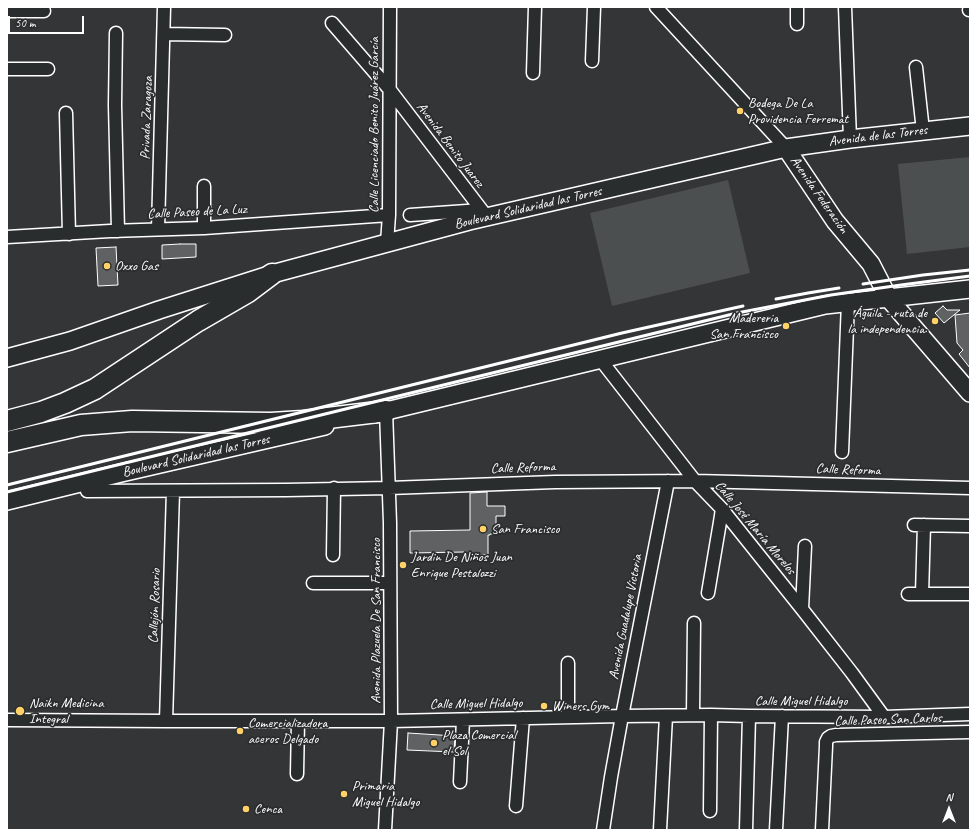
<!DOCTYPE html>
<html>
<head>
<meta charset="utf-8">
<style>
	body { margin:0 }
	#map { position:relative; width:977px; height:837px; overflow:hidden; background:#333536; font-family:Caveat,sans-serif }
	canvas { display:block }
	.frame { position:absolute; inset:0; border:8px solid #fff; pointer-events:none }
	.north { position:absolute; left:929px; top:789px; width:40px; height:40px; -webkit-text-stroke:3px #2a2d2e; paint-order:stroke; rotate:0deg; font-size:11px; font-weight:700; line-height:16px; text-align:center; color:#fff }
	.north::after { content:''; display:block; margin:auto; width:14px; height:18px; background:#fff; clip-path:polygon(50% 0,100% 100%,50% 72%,0 100%) }
	.scale { position:absolute; left:8px; top:16px; width:76px; height:18px; box-sizing:border-box; border:2px solid #fff; border-top:0; padding-left:5px; font-size:12px; line-height:14px; white-space:nowrap; color:#fff; -webkit-text-stroke:3px #2a2d2e; paint-order:stroke }
</style>
</head>
<body>
<div id="map">
<canvas width="977" height="837"></canvas>
<div class="frame"></div>
<div class="north">N</div>
<div class="scale">50 m</div>
</div>
<script>
const c = document.querySelector('canvas').getContext('2d');
c.lineJoin = 'round';
function paint(path, color) { c.fillStyle = color; c.fill(path, 'evenodd'); }
const shape = rows => new Path2D(rows.map(r => 'M' + r).join(''));
function strokePath(path, color, width, dash) { c.strokeStyle = color; c.lineWidth = width; c.lineCap = dash ? 'butt' : 'round'; c.setLineDash(dash || []); c.stroke(path); }
function write(font, color, halo, rows, align = 'center') {
  c.font = font + ' Caveat,sans-serif'; c.lineWidth = 3.5; c.setLineDash([]); c.textBaseline = 'middle'; c.strokeStyle = halo; c.fillStyle = color; for (const [text, x, y, turn = 0] of rows) {
    c.save(); c.translate(x, y); c.rotate((+turn || 0) * Math.PI / 180); c.textAlign = isNaN(turn) ? turn : align; if (halo) c.strokeText(text, 0, 0); c.fillText(text, 0, 0); c.restore();
  }
}
paint(shape([
	[970,157,970,247,907,254,898,164],
	[728,180,750,273,612,306,590,213]
]), '#4c4f50');
const building = shape([
	[180,244,196,244,196,257,162,259,162,245,180,244],
	[116,247,118,285,98,286,96,248,116,247],
	[943,306,947,310,960,310,944,323,935,313,943,306],
	[970,313,970,368,959,354,963,350,957,343,955,315,970,313],
	[487,492,487,506,505,506,505,516,496,516,496,534,490,534,490,535,488,535,488,555,464,554,464,552,410,553,410,531,470,530,470,493,487,492],
	[408,733,455,736,454,752,407,750,408,733]
]);
paint(building, '#5f6162');
strokePath(building, '#fff', 1);
const minor = shape([
	[656,7,786,148],
	[797,7,797,24],
	[845,7,850,139],
	[969,10,970,10],
	[7,11,44,11],
	[332,23,390,90,487,217],
	[116,33,115,105,118,231],
	[164,34,225,35],
	[592,61,594,7],
	[916,67,923,131],
	[7,69,48,69],
	[533,73,535,7],
	[66,113,69,234],
	[204,186,204,228],
	[410,215,481,210],
	[158,229,164,7],
	[7,237,110,231,204,228,389,215],
	[387,243,389,215,390,7],
	[600,359,695,481,722,509,802,609,852,673,884,717],
	[842,452,848,302],
	[88,481,87,491,286,490,389,488,555,482,695,481,970,488],
	[914,525,970,526],
	[333,555,334,488],
	[313,583,390,583],
	[708,593,720,522,722,509],
	[908,594,970,594],
	[922,594,924,525],
	[802,609,805,546],
	[693,715,694,623],
	[568,717,568,663],
	[7,720,166,721,391,721,622,716,711,715,749,716,884,717,970,714],
	[166,721,173,491],
	[297,774,298,721],
	[460,782,463,720],
	[516,806,523,718],
	[710,811,711,715],
	[385,830,391,721,390,523,386,411],
	[603,830,611,777,622,716,668,481],
	[660,830,666,716],
	[746,830,749,716],
	[776,830,782,716],
	[822,830,826,746,826,742,828,738,831,736,836,735,970,732]
]);
const secondary = shape([
	[786,148,835,221,871,264,889,299,970,393],
	[7,358,70,341,159,310,272,274,469,221,786,148,850,139,970,126],
	[374,414,825,305,970,289],
	[7,501,121,473,325,426]
]);
const trunk = shape([
	[7,421,41,412,65,403,95,389,198,321,248,292,272,274],
	[7,442,81,425,132,421,271,423,303,421,386,411]
]);
strokePath(minor, '#fff', 15);
strokePath(secondary, '#fff', 20);
strokePath(trunk, '#fff', 23);
strokePath(minor, '#2a2d2e', 12);
strokePath(secondary, '#2a2d2e', 17);
strokePath(trunk, '#2a2d2e', 20);
strokePath(shape([
	[863,284,923,275,970,270],
	[776,299,808,293,839,288],
	[7,485,622,333,743,306],
	[7,492,737,313,831,295,901,285,970,276]
]), '#fff', 3);
for (const [x, y, r, color] of [
	[740,111,4,"#ffd166"],
	[107,266,4,"#ffd166"],
	[935,321,4,"#ffd166"],
	[786,326,4,"#ffd166"],
	[483,529,4,"#ffd166"],
	[403,565,4,"#ffd166"],
	[544,706,4,"#ffd166"],
	[20,711,5,"#ffd166"],
	[240,731,4,"#ffd166"],
	[434,743,4,"#ffd166"],
	[344,794,4,"#ffd166"],
	[246,809,4,"#ffd166"]
]) { const dot = new Path2D(); dot.arc(x, y, r, 0, 2 * Math.PI); c.fillStyle = color; c.fill(dot); strokePath(dot, '#2a2d2e', 1.5); }
write('14px', '#fff', '#2a2d2e', [
	["Bodega De La",748,103],
	["Providencia Ferremat",748,119],
	["Oxxo Gas",115,266],
	["Águila - ruta de",927,313,"right"],
	["la independencia.",927,329,"right"],
	["Madereria",778,318,"right"],
	["San Francisco",778,334,"right"],
	["San Francisco",491,529],
	["Jardin De Niños Juan",411,557],
	["Enrique Pestalozzi",411,573],
	["Naikn Medicina",29,703],
	["Integral",29,719],
	["Winers Gym",552,706],
	["Comercializadora",248,723],
	["aceros Delgado",248,739],
	["Plaza Comercial",442,735],
	["el Sol",442,751],
	["Primaria",352,786],
	["Miguel Hidalgo",352,802],
	["Cenca",254,809]
], 'left');
write('14px', '#fff', '#2a2d2e', [
	["Privada Zaragoza",147,118,-88],
	["Calle Licenciado Benito Juárez García",374,125,-90],
	["Avenida de las Torres",878,136,-7],
	["Avenida Benito Juarez",450,145,53],
	["Avenida Federación",819,195,55],
	["Boulevard Solidaridad las Torres",528,208,-13],
	["Calle Paseo de La Luz",197,212,-3],
	["Boulevard Solidaridad las Torres",196,456,-13],
	["Calle Reforma",523,468,-2],
	["Calle Reforma",848,470,2],
	["Calle José María Morelos",755,528,50],
	["Callejón Rosario",155,606,-88],
	["Avenida Guadalupe Victoria",626,617,-79],
	["Avenida Plazuela De San Francisco",376,621,-90],
	["Calle Miguel Hidalgo",801,701],
	["Calle Miguel Hidalgo",476,704,-1],
	["Calle Paseo San Carlos",888,720,-2]
]);
</script>
</body>
</html>
